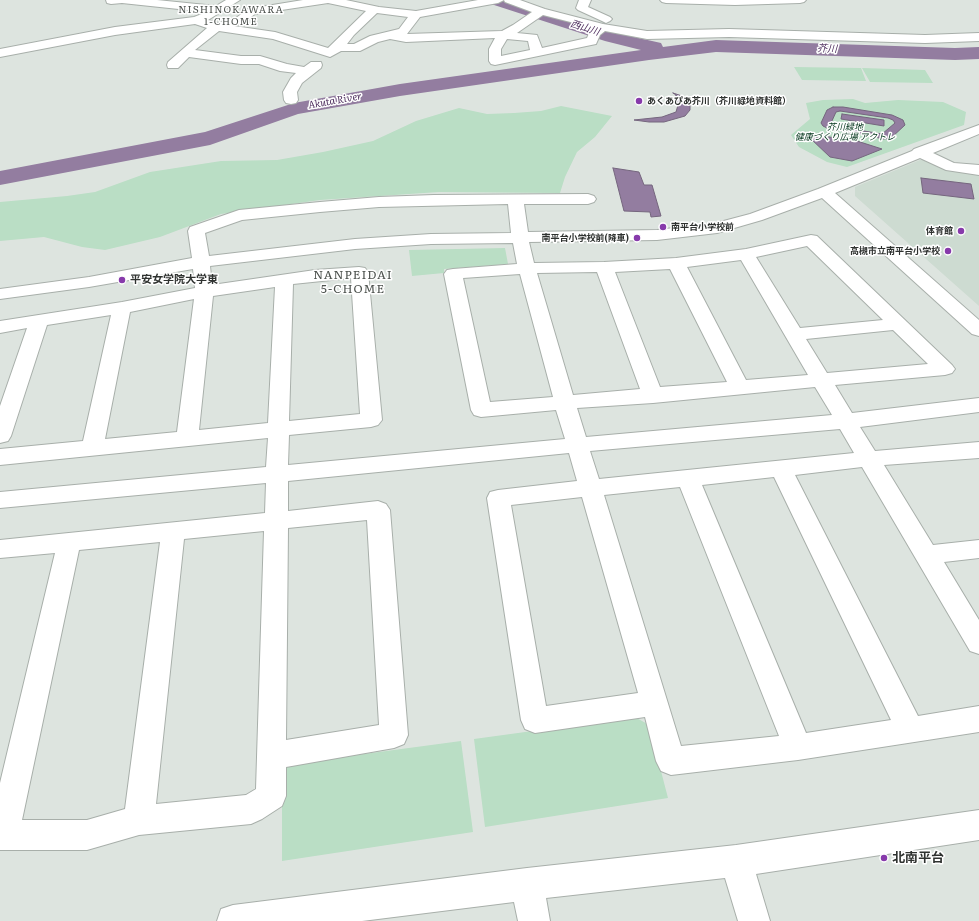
<!DOCTYPE html>
<html>
<head>
<meta charset="utf-8">
<style>
	body { margin:0 }
	canvas { display:block; background:#dde4df }
</style>
</head>
<body>
<canvas width="979" height="921"></canvas>
<script>
const c = document.querySelector('canvas').getContext('2d');
c.lineJoin = 'round';
function paint(path, color) { c.fillStyle = color; c.fill(path, 'evenodd'); }
const shape = rows => new Path2D(rows.map(r => 'M' + r).join(''));
function strokePath(path, color, width, dash) { c.strokeStyle = color; c.lineWidth = width; c.lineCap = dash ? 'butt' : 'round'; c.setLineDash(dash || []); c.stroke(path); }
function write(font, color, halo, rows, align = 'center') {
  c.font = font + ' Literata,"Noto Sans JP",serif'; c.lineWidth = 3; c.setLineDash([]); c.textBaseline = 'middle'; c.strokeStyle = halo; c.fillStyle = color; for (const [text, x, y, turn = 0] of rows) {
    c.save(); c.translate(x, y); c.rotate((+turn || 0) * Math.PI / 180); c.textAlign = isNaN(turn) ? turn : align; if (halo) c.strokeText(text, 0, 0); c.fillText(text, 0, 0); c.restore();
  }
}
paint(shape([
	[920,160,928,160,979,174,979,306,855,196,855,187]
]), '#cddbd1');
paint(shape([
	[794,67,861,68,866,81,802,80],
	[862,68,925,70,933,83,870,82],
	[853,99,865,103,898,100,943,102,966,112,964,125,847,167,827,162,799,147,791,135,810,119,806,103,823,100],
	[561,106,612,116,595,137,577,152,565,177,560,193,439,192,320,200,221,214,160,237,105,250,82,247,44,237,0,241,0,202,67,196,95,192,150,172,221,161,277,160,323,152,373,141,416,121,459,108,487,114,514,113,541,111],
	[505,248,508,264,444,269,444,273,412,276,409,250],
	[635,717,649,725,668,798,485,827,474,739],
	[461,741,473,832,282,861,282,765]
]), '#badec5');
const water = shape([
	[673,93,682,96,690,104,690,110,685,116,664,122,649,122,634,120,662,117,676,112,678,105,675,100,676,95,673,93],
	[833,107,843,107,892,115,903,120,905,125,891,138,884,139,856,133,829,129,823,126,821,123,827,110,833,107],
	[840,111,888,118,893,120,895,123,882,134,834,126,831,123,836,112,840,111],
	[842,114,884,120,884,126,841,119,842,114],
	[829,137,857,141,882,149,852,161,830,157,810,138,829,137],
	[613,168,639,172,644,185,652,185,661,216,651,217,650,212,624,211,613,168],
	[921,178,971,184,974,199,923,193,921,178]
]);
paint(water, '#937da0');
strokePath(water, '#75667e', 1);
paint(shape([
	[489,0,514,0,616,33,661,43,663,47,716,40,955,48,979,47,979,59,955,60,716,52,649,60,400,96,298,114,210,145,0,185,0,171,205,132,294,103,400,84,641,50,605,41,491,4,489,0]
]), '#937da0');
const minor = shape([
	[106,0,157,0,216,6,226,0,240,0,208,20,218,23,236,18,248,9,303,0,346,0,379,7,416,11,478,0,520,0,545,9,603,24,647,31,729,29,925,35,979,33,979,41,925,43,729,37,647,39,605,31,600,35,596,44,495,65,491,64,489,61,489,49,495,38,406,42,390,39,378,42,360,51,341,51,330,57,273,39,219,31,195,50,241,56,260,56,287,64,304,67,311,62,321,62,322,65,321,68,302,83,297,92,298,100,296,103,291,104,286,103,284,100,283,92,291,78,296,73,280,71,259,64,241,64,189,57,178,68,168,68,167,65,168,62,207,28,195,24,115,35,0,57,0,49,115,27,194,17,207,12,122,3,111,4,107,3,106,0],
	[504,0,505,2,532,12,513,25,502,31,407,34,420,17,498,3,504,0],
	[328,3,366,11,328,48,275,32,234,26,244,22,255,14,328,3],
	[377,13,408,17,399,29,370,36,354,44,347,44,354,35,377,13],
	[543,15,594,28,590,31,587,38,542,48,537,35,517,33,543,15],
	[507,39,528,41,530,50,501,56,501,49,507,39],
	[579,0,591,0,588,7,610,17,612,19,610,21,606,23,602,21,578,10,576,8,579,0],
	[660,0,806,0,804,2,800,3,735,5,666,3,662,2,660,0],
	[979,125,979,134,933,153,954,163,979,165,979,175,946,170,920,158,835,193,979,320,979,336,972,334,822,198,762,220,717,233,657,240,529,242,534,263,604,262,676,258,746,249,811,235,817,236,952,365,955,369,952,373,945,375,835,385,852,413,979,398,979,412,860,427,875,451,979,442,979,458,884,465,933,545,979,540,979,558,944,562,979,620,979,654,970,651,862,467,795,475,918,716,979,706,979,732,798,760,671,775,661,771,656,761,645,717,535,733,525,729,521,720,487,498,490,492,498,490,577,481,569,453,288,481,288,511,378,501,386,504,390,510,408,735,404,744,394,748,286,767,286,796,282,806,262,819,251,824,139,835,87,850,0,850,0,783,55,553,0,558,0,540,265,513,266,483,0,508,0,492,266,467,268,438,0,465,0,449,83,441,111,315,47,325,11,436,8,441,0,443,0,406,27,328,0,333,0,321,122,302,195,288,193,269,89,287,0,299,0,289,89,277,192,258,188,231,190,227,239,210,320,202,379,197,434,195,588,194,594,196,596,199,594,202,588,204,524,204,528,232,657,230,716,223,750,214,818,189,912,151,914,149,979,125],
	[508,204,511,233,431,234,355,239,209,256,205,233,242,220,320,212,379,207,508,204],
	[513,243,517,264,453,269,447,270,444,274,471,410,474,415,481,417,556,410,565,439,288,465,289,435,371,427,378,425,382,420,368,272,365,268,359,267,315,270,212,285,210,266,355,249,431,244,513,243],
	[807,246,883,320,800,328,756,257,807,246],
	[741,260,808,375,746,380,687,267,741,260],
	[670,269,727,382,660,387,615,272,670,269],
	[597,272,640,389,573,395,537,273,597,272],
	[520,274,553,397,490,402,463,278,520,274],
	[351,278,360,414,289,421,293,284,351,278],
	[275,287,268,423,199,430,213,296,275,287],
	[194,299,177,432,105,439,130,312,194,299],
	[893,330,928,364,827,373,806,339,893,330],
	[815,387,832,415,586,437,577,408,653,403,815,387],
	[840,429,854,453,599,479,590,451,840,429],
	[774,477,891,720,806,733,702,485,774,477],
	[680,487,779,736,681,746,604,495,680,487],
	[582,497,638,693,546,706,511,505,582,497],
	[367,520,379,725,286,740,288,528,367,520],
	[264,531,256,789,246,795,156,804,184,539,264,531],
	[160,542,125,809,87,820,22,820,79,550,160,542],
	[979,810,979,840,756,874,770,921,738,921,725,878,546,898,550,921,518,921,514,902,362,921,217,921,221,909,233,905,527,868,736,845,979,810]
]);
strokePath(minor, '#a8afaa', 2);
paint(minor, '#fff');
for (const [x, y, r, color] of [
	[639,101,4,"#873aab"],
	[663,227,4,"#873aab"],
	[961,231,4,"#873aab"],
	[637,238,4,"#873aab"],
	[948,251,4,"#873aab"],
	[122,280,4,"#873aab"],
	[884,858,4,"#873aab"]
]) { const dot = new Path2D(); dot.arc(x, y, r, 0, 2 * Math.PI); c.fillStyle = color; c.fill(dot); strokePath(dot, '#fff', 1.5); }
write('bold 9px', '#2f3230', '#fff', [
	["あくあぴあ芥川（芥川緑地資料館）",647,101,"left"],
	["南平台小学校前",671,227,"left"],
	["体育館",953,231],
	["南平台小学校前(降車)",629,238],
	["高槻市立南平台小学校",940,251]
], 'right');
write('italic 9px', '#003419', '#fff', [
	["芥川緑地",845,127],
	["健康づくり広場 アクトレ",845,137]
]);
c.letterSpacing = '1px';
write('10px', '#4d524e', '#fff', [
	["NISHINOKAWARA",231,10],
	["1-CHOME",231,22]
]);
c.letterSpacing = '0px';
write('italic 10px', '#4c2c5c', '#fff', [
	["西山川",585,28,18],
	["芥川",827,49,2],
	["Akuta River",335,101,-10]
]);
write('bold 11px', '#2f3230', '#fff', [
	["平安女学院大学東",130,280]
], 'left');
c.letterSpacing = '1px';
write('12px', '#4d524e', '#fff', [
	["NANPEIDAI",353,275],
	["5-CHOME",353,289]
]);
c.letterSpacing = '0px';
write('bold 13px', '#2f3230', '#fff', [
	["北南平台",892,858]
], 'left');
</script>
</body>
</html>
